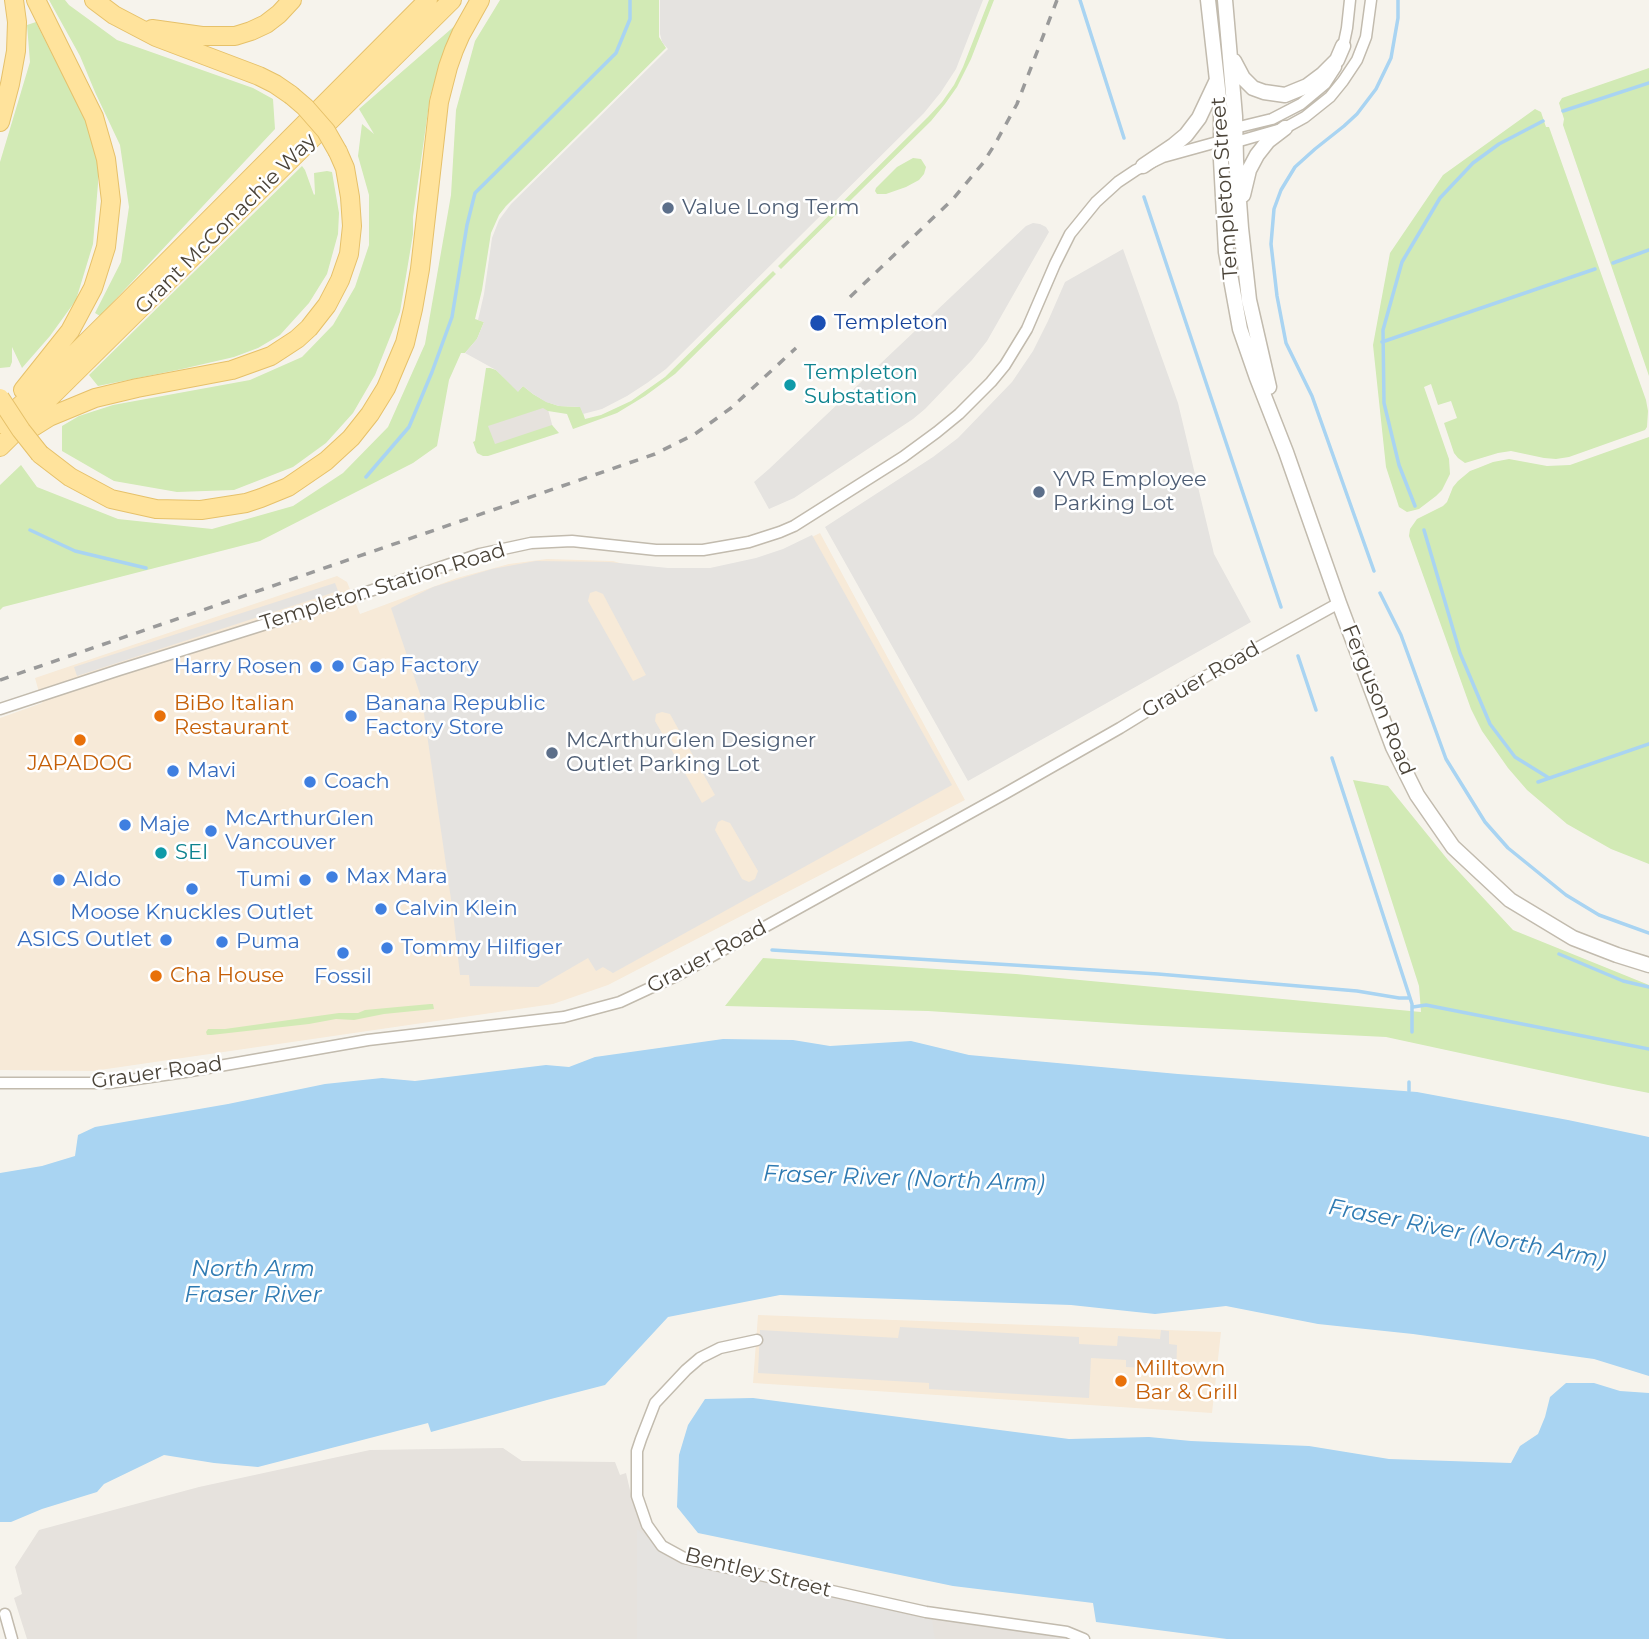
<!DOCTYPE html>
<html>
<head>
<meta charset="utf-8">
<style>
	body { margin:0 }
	canvas { display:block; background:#f6f3ec }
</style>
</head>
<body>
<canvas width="1649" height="1639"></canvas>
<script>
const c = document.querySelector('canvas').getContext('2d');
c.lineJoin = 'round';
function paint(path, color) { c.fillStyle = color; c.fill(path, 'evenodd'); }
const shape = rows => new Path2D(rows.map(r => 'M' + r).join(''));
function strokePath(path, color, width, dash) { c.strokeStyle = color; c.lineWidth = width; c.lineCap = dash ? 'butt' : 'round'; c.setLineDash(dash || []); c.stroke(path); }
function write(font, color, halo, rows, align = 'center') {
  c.font = font + ' Montserrat,sans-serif'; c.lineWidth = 5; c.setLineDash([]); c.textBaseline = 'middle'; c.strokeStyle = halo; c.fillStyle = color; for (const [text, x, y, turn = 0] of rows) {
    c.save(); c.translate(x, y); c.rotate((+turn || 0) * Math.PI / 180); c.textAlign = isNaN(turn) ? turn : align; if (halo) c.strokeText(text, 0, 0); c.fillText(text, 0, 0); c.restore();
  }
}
paint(shape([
	[820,533,965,800,608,985,553,1004,93,1071,0,1070,0,718,42,703,35,678,337,576,347,582,360,614,457,578,509,564,547,559,613,561,640,569,715,569,779,553],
	[758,1315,1221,1332,1212,1413,753,1383]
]), '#f7ead8');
paint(shape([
	[546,402,553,428,483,451,489,407],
	[503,1448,522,1461,615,1462,620,1475,626,1473,633,1503,645,1530,656,1548,677,1561,933,1619,1059,1635,1071,1639,27,1639,14,1598,22,1594,15,1567,39,1530,199,1487,370,1450]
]), '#e6e2dd');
paint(shape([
	[49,0,65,0,69,5,117,40,253,88,273,99,275,129,100,316,95,313,121,262,129,207,120,145,95,92,80,56],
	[500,0,659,0,659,37,666,48,506,206,499,215,491,233,482,290,475,319,484,322,477,339,465,353,461,353,449,380,437,446,413,463,260,541,3,607,0,610,0,485,21,465,37,487,118,519,212,529,293,506,343,473,388,427,425,344,451,195,456,110,475,41],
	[989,0,994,0,971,59,957,87,945,104,931,121,781,269,778,266,928,117,942,102,954,85,963,67],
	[36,22,85,119,98,165,98,184,93,244,76,300,50,336,22,368,12,347,12,362,10,367,0,368,0,162,30,62,27,25],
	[458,23,441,60,430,97,413,217,413,234,400,312,375,375,353,413,326,443,293,467,234,490,177,492,114,481,62,451,62,426,79,416,113,405,250,380,302,357,333,325,355,287,369,245,369,195,358,156,362,124,374,134,359,109],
	[1649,68,1649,376,1563,125,1564,119,1559,103,1562,98],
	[1535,109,1541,112,1546,127,1549,127,1646,400,1648,411,1647,427,1645,430,1569,457,1556,459,1544,458,1511,451,1498,453,1465,463,1458,458,1454,453,1444,423,1457,418,1451,401,1438,405,1431,384,1424,387,1449,459,1450,474,1442,490,1436,496,1419,509,1407,512,1399,507,1386,467,1373,345,1390,253,1443,175],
	[913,158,921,159,926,167,924,174,919,180,906,187,886,194,877,194,875,191,876,188,897,167],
	[302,166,305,170,314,195,315,194,314,173,327,171,332,172,339,213,338,234,327,274,309,303,280,335,258,348,234,357,182,369,98,386,89,375],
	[773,271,776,274,675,374,645,396,617,413,573,429,567,414,548,411,543,408,488,426,495,444,552,425,559,433,488,456,483,456,477,453,473,442,475,441,486,368,490,368,496,370,518,391,523,386,533,394,547,402,559,406,581,407,585,419,601,415,631,401,665,377],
	[1649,437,1649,864,1611,849,1567,824,1527,790,1508,768,1482,731,1471,709,1409,536,1410,529,1417,519,1443,506,1447,502,1453,487,1458,481,1470,471,1478,468,1493,462,1509,459,1547,466,1570,465],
	[1353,780,1388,786,1448,860,1513,930,1649,985,1649,1093,1608,1085,1386,1037,1142,1025,928,1011,725,1006,763,958,1016,974,1421,1012,1419,986],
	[430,1004,433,1004,434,1009,384,1014,354,1020,336,1019,309,1024,211,1035,207,1035,206,1032,208,1029,225,1029,339,1013,358,1013,365,1010]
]), '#d2eab5');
paint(shape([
	[660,0,983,0,956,69,941,92,924,113,666,369,647,383,627,396,602,409,583,414,580,407,559,406,546,402,533,394,523,386,518,392,496,370,465,353,477,339,484,322,478,320,484,294,492,238,499,220,511,204,668,49,662,42,660,34],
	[1033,223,1040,224,1046,227,1049,232,987,341,972,360,925,409,913,419,794,498,769,509,754,482,769,469,1026,226],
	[1123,249,1178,403,1214,554,1251,622,968,781,825,527,933,457,958,438,1012,382,1033,351,1048,321,1065,282],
	[812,535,952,785,613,973,603,967,596,971,588,958,538,987,470,986,469,975,460,975,453,913,422,700,391,608,433,587,492,569,536,561,609,562,668,568,710,568,756,558,783,549],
	[596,591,603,594,646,675,633,681,588,601,590,593],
	[662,712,670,714,715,795,702,803,655,721,656,714],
	[722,820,730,823,758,871,755,879,749,882,742,879,715,830,718,822],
	[335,583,338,591,77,676,74,667],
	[900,1327,1079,1337,1079,1344,1117,1346,1118,1336,1160,1339,1161,1330,1169,1331,1169,1344,1177,1345,1176,1376,1165,1375,1165,1369,1126,1367,1126,1360,1091,1358,1089,1398,929,1389,929,1383,758,1373,760,1330,898,1338],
	[637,1529,677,1562,932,1620,935,1639,637,1639]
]), '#e5e3e0');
paint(shape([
	[723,1039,793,1040,830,1046,911,1041,969,1055,1178,1074,1417,1092,1568,1120,1649,1137,1649,1376,1594,1359,1413,1334,1318,1324,1226,1306,1155,1314,1071,1305,780,1295,668,1317,605,1385,547,1400,431,1432,428,1423,258,1467,214,1463,164,1455,104,1484,97,1492,42,1509,11,1522,0,1522,0,1173,42,1166,75,1156,78,1135,95,1127,228,1104,325,1084,382,1078,415,1081,546,1065,569,1067,595,1057],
	[1566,1383,1594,1383,1620,1391,1649,1393,1649,1639,1227,1639,1096,1622,1093,1603,953,1586,698,1533,677,1507,679,1455,688,1425,705,1399,753,1398,1069,1439,1149,1437,1191,1441,1309,1446,1389,1459,1511,1463,1520,1446,1538,1434,1545,1417,1550,1397]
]), '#a9d4f2');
strokePath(shape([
	[1080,0,1124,138],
	[1563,111,1649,83],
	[1144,197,1281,607],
	[1613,263,1649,250],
	[1382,342,1595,269],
	[366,477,409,427,432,372,452,317,467,225,475,193,616,53,630,19,630,0],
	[1415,506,1399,465,1384,403,1383,330,1402,262,1440,198,1473,163,1499,144,1543,121],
	[30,530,75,551,146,568],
	[1424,530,1460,653,1490,724,1515,757,1549,778],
	[1374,571,1312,396,1286,343,1277,296,1271,244,1274,209,1281,190,1295,167,1315,149,1344,126,1357,114,1376,89,1391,58,1398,18,1398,0],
	[1380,593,1401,635,1446,759,1485,822,1508,848,1566,895,1599,915,1649,933],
	[1298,656,1316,710],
	[1332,758,1412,1004,1412,1032],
	[1538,782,1649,744],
	[772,950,1158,974,1357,991,1399,998,1410,998],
	[1559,954,1623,981,1649,987],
	[1413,1007,1426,1005,1649,1049],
	[1409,1091,1409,1082]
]), '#a9d4f2', 3.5);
const minor = shape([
	[1342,52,1347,28,1350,0],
	[1231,132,1235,128,1272,119,1301,104,1325,84,1336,67],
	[0,709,119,670,346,599,480,554,531,543,572,541,656,550,703,550,749,542,780,532,794,526,903,457,937,432,959,414,991,382,1005,365,1027,329,1055,264,1070,234,1096,202,1118,182,1136,170,1163,157,1221,141,1236,142,1285,128,1305,117,1330,97,1343,81,1357,60,1366,37,1371,0],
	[0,1083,109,1083,185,1072,368,1040,564,1017,620,1002,678,975,1006,793,1120,728,1190,685,1339,603],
	[757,1340,720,1348,700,1358,686,1370,655,1403,641,1439,637,1451,637,1496,647,1525,662,1546,684,1558,926,1612,1067,1632,1084,1639],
	[5,1614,12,1639]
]);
const tertiary = shape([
	[1208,0,1221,116,1221,160,1226,252,1240,329,1257,378,1286,452,1339,603,1393,747,1417,795,1453,847,1510,900,1573,938,1617,955,1649,965],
	[1225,0,1235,116,1236,161,1241,228,1249,300,1269,387],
	[1234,61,1243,78,1253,88,1264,92,1285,95,1307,86,1323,74,1337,60,1343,46],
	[1143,166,1174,145,1186,135,1199,118,1216,82],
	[1243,195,1249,170,1257,155,1268,141,1285,128]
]);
const primary = shape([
	[94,0,114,15,156,37,259,76,275,84,291,95],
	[152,29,202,36,235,36,251,31,266,24,279,14,292,0],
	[0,122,10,84,16,51,17,22,14,0],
	[23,390,70,331,93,288,106,247,111,201,106,159,94,117,36,0],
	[0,424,49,379,126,303,428,0],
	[25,432,49,417,95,398,137,388,232,370,271,356,297,339,309,328,327,305,340,280,349,254,352,226,350,197,345,168,338,152],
	[0,447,452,0],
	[40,454,70,477,111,499,156,509,201,510,246,503,261,498,288,487,326,461,351,438,370,414,386,388,405,343,413,309,420,269,439,102,448,67,454,50,461,34,480,0]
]);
strokePath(minor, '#c2bbae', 13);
strokePath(tertiary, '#c2bbae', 17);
strokePath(primary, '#e6c16a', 20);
strokePath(minor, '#fff', 10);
strokePath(tertiary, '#fff', 14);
strokePath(primary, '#ffe39c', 18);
strokePath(shape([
	[850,297,953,199,983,163,995,144,1017,104,1057,0],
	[0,680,655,454,695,434,731,408,796,348]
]), '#9a9a9a', 3.5, [9, 9]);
const primaryBridge = shape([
	[291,95,305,107,326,131,338,152],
	[0,398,21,430,40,454]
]);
strokePath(primaryBridge, '#e6c16a', 20, []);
strokePath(primaryBridge, '#ffe39c', 18);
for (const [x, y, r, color] of [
	[668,208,7,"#5c6f8a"],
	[818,323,9,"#1a4fb4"],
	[790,385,7,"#0f9aa8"],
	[1039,492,7,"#5c6f8a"],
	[338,666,7,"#3f7fe0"],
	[316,667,7,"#3f7fe0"],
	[160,716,7,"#e8710a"],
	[351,716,7,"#3f7fe0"],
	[80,740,7,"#e8710a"],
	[552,753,7,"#5c6f8a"],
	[173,771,7,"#3f7fe0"],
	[310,782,7,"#3f7fe0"],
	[125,825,7,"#3f7fe0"],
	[211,831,7,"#3f7fe0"],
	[161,853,7,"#0f9aa8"],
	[332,877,7,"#3f7fe0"],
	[59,880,7,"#3f7fe0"],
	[305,880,7,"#3f7fe0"],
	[192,889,7,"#3f7fe0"],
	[381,909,7,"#3f7fe0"],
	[166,940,7,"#3f7fe0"],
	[222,942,7,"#3f7fe0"],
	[387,948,7,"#3f7fe0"],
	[343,953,7,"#3f7fe0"],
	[156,976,7,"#e8710a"],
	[1121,1381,7,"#e8710a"]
]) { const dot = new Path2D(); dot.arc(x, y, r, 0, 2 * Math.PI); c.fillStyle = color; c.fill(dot); strokePath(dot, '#fff', 2.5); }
write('21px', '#4b4439', '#fff', [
	["Templeton Street",1225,188,-94],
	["Grant McConachie Way",226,224,-45],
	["Templeton Station Road",383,587,-17],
	["Grauer Road",1201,680,-30],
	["Ferguson Road",1378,700,68],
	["Grauer Road",707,957,-28],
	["Grauer Road",157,1073,-8],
	["Bentley Street",758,1573,14]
]);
write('21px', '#4e5e75', '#fff', [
	["Value Long Term",682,208],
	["YVR Employee",1053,480],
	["Parking Lot",1053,504],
	["McArthurGlen Designer",566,741],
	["Outlet Parking Lot",566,765]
], 'left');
write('21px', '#164399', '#fff', [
	["Templeton",834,323]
], 'left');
write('21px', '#0d838f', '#fff', [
	["Templeton",804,373],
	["Substation",804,397],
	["SEI",175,853]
], 'left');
write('21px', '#366cbe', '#fff', [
	["Gap Factory",352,666],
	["Harry Rosen",302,667,"right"],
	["Banana Republic",365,704],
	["Factory Store",365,728],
	["Mavi",187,771],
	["Coach",324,782],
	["McArthurGlen",225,819],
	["Vancouver",225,843],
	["Maje",139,825],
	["Max Mara",346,877],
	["Aldo",73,880],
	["Tumi",291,880,"right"],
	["Calvin Klein",395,909],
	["Moose Knuckles Outlet",192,913,"center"],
	["ASICS Outlet",152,940,"right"],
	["Puma",236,942],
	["Tommy Hilfiger",401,948],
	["Fossil",343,977,"center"]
], 'left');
write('21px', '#c56008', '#fff', [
	["BiBo Italian",174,704],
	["Restaurant",174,728],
	["JAPADOG",80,764,"center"],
	["Cha House",170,976],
	["Milltown",1135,1369],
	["Bar & Grill",1135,1393]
], 'left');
write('italic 23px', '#2e7ab2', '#fff', [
	["Fraser River (North Arm)",904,1179,2],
	["Fraser River (North Arm)",1467,1234,11],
	["North Arm",253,1269],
	["Fraser River",253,1295]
]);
</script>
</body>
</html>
